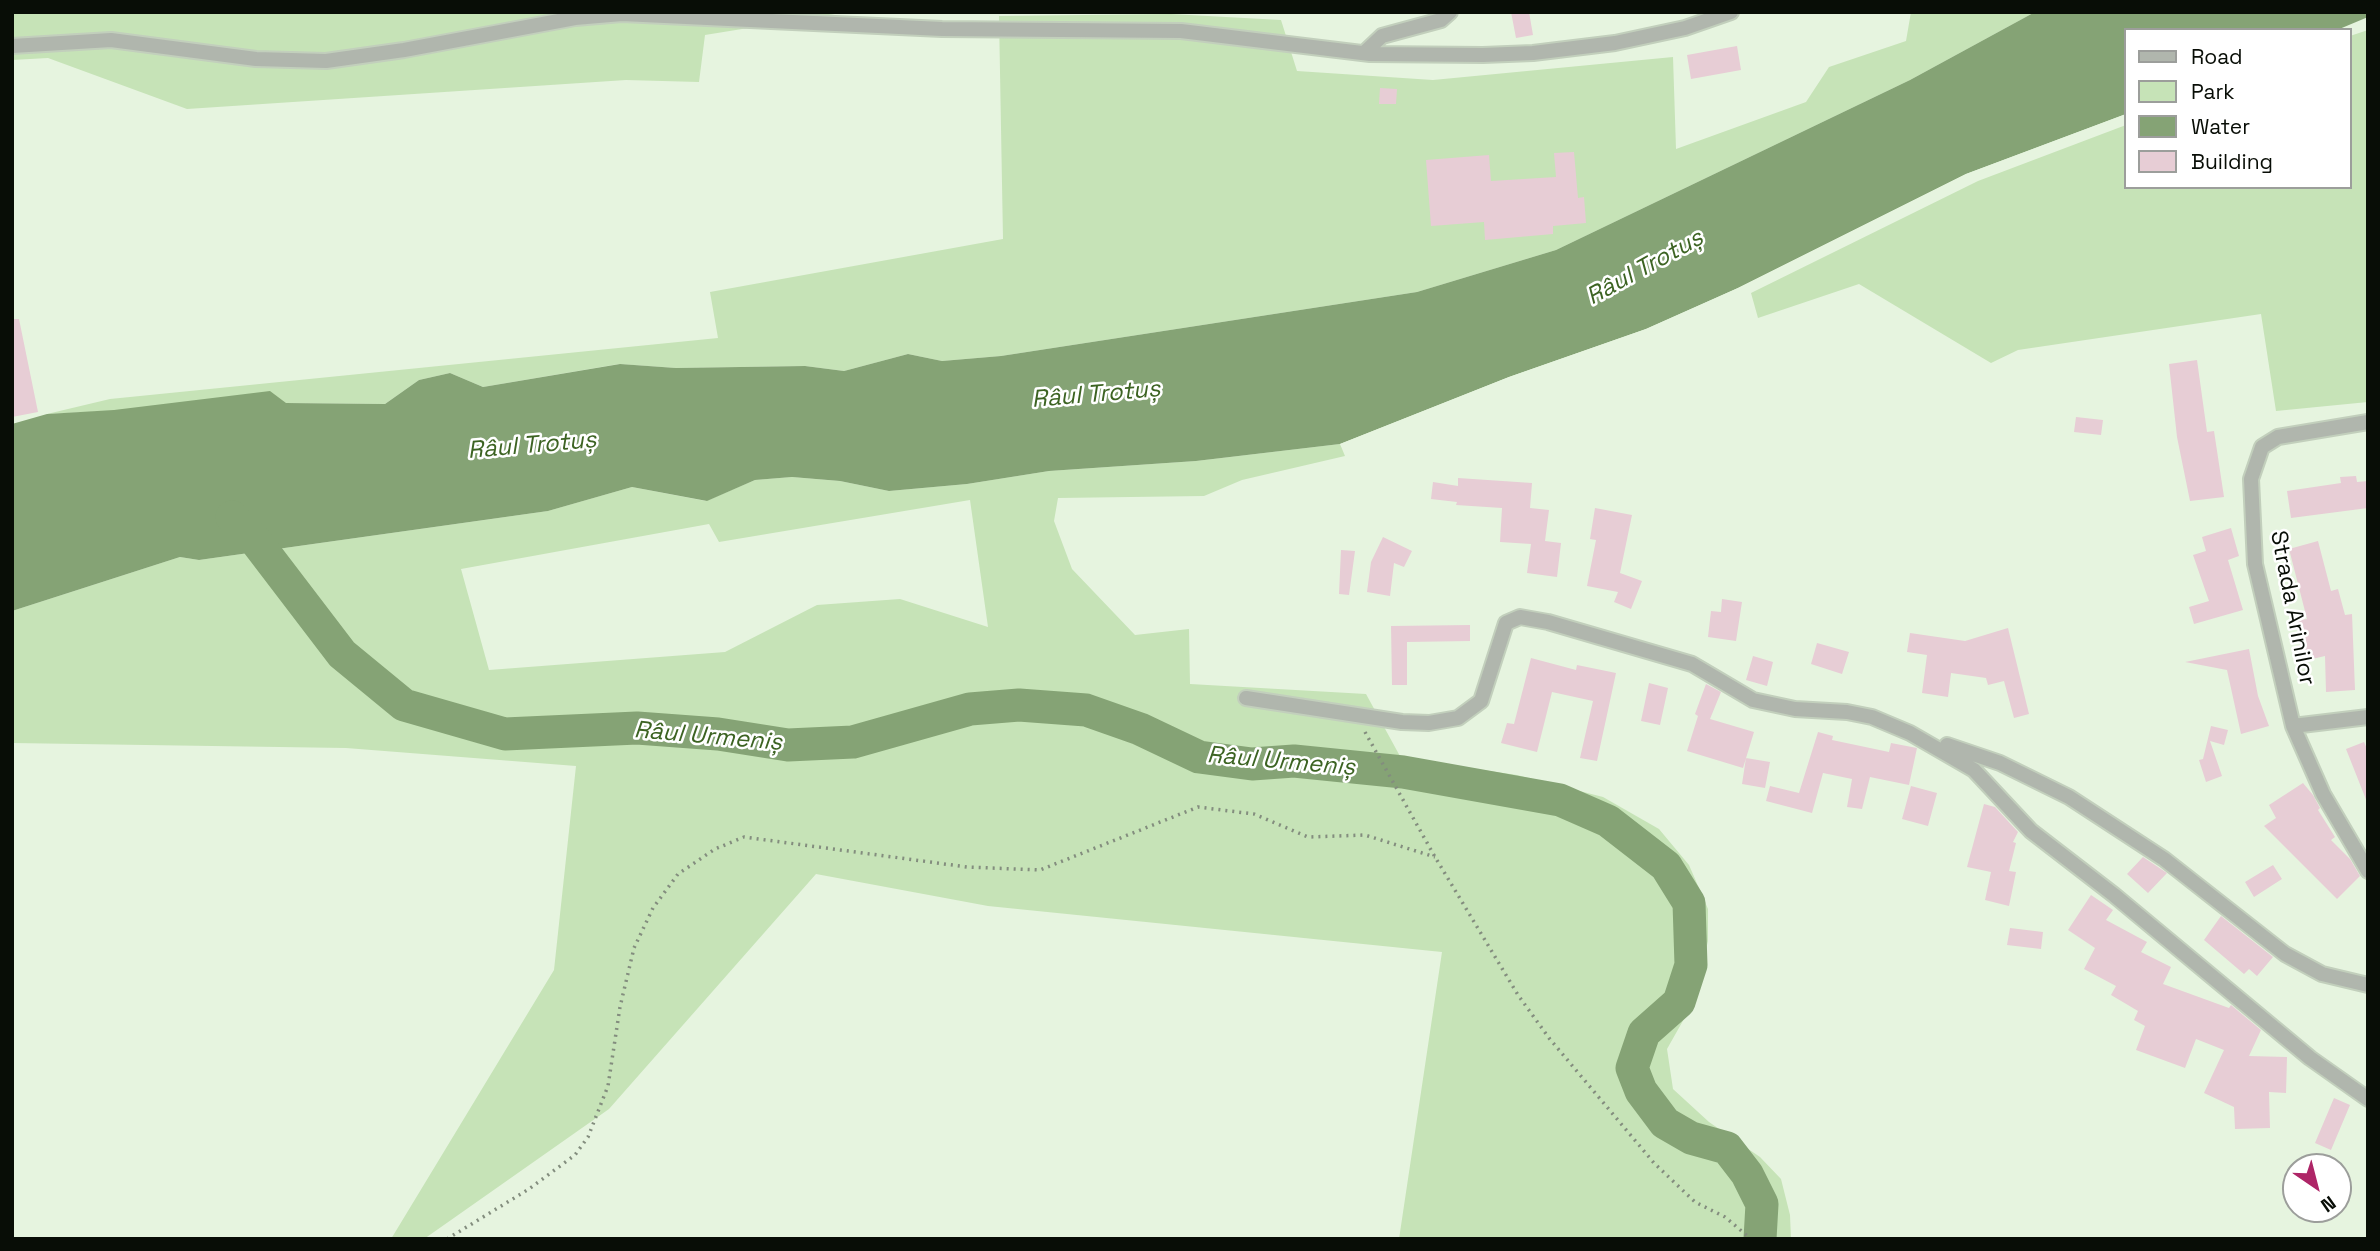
<!DOCTYPE html>
<html>
<head>
<meta charset="utf-8">
<style>
	body { margin:0 }
	#map { position:relative; width:2380px; height:1251px; overflow:hidden; background:#e6f4df; font-family:"Space Grotesk",sans-serif }
	canvas { display:block }
	.frame { position:absolute; inset:0; border:14px solid #080d06; pointer-events:none }
	.legend { position:absolute; left:2124px; top:28px; width:228px; height:161px; box-sizing:border-box; background:#fff; border:2px solid #9c9e9b; margin:0; padding:9px 12px; list-style:none; font-size:21px; color:#080d06 }
	.legend li { display:flex; align-items:center; gap:14px; height:35px }
	.legend b { width:35px; border:2px solid #9c9e9b }
	.north { position:absolute; left:2282px; top:1153px; width:70px; height:70px; box-sizing:border-box; background:#fff; border:2px solid #9c9e9b; border-radius:50%; rotate:145deg; font-size:19px; font-weight:700; line-height:28px; text-align:center; color:#080d06 }
	.north::after { content:''; display:block; margin:auto; width:24px; height:32px; background:#ae2567; clip-path:polygon(50% 0,100% 100%,50% 72%,0 100%) }
</style>
</head>
<body>
<div id="map">
<canvas width="2380" height="1251"></canvas>
<div class="frame"></div>
<ul class="legend">
<li><b style="height:9px;background:#b0b6ad"></b>Road</li>
<li><b style="height:19px;background:#c6e3b7"></b>Park</li>
<li><b style="height:19px;background:#85a375"></b>Water</li>
<li><b style="height:19px;background:#e7cdd5"></b>Building</li>
</ul>
<div class="north">N</div>
</div>
<script>
const c = document.querySelector('canvas').getContext('2d');
c.lineJoin = 'round';
function paint(path, color) { c.fillStyle = color; c.fill(path, 'evenodd'); }
const shape = rows => new Path2D(rows.map(r => 'M' + r).join(''));
function strokePath(path, color, width, dash) { c.strokeStyle = color; c.lineWidth = width; c.lineCap = dash ? 'butt' : 'round'; c.setLineDash(dash || []); c.stroke(path); }
function write(font, color, halo, rows, align = 'center') {
  c.font = font + ' "Space Grotesk",sans-serif'; c.lineWidth = 5; c.setLineDash([]); c.textBaseline = 'middle'; c.strokeStyle = halo; c.fillStyle = color; for (const [text, x, y, turn = 0] of rows) {
    c.save(); c.translate(x, y); c.rotate((+turn || 0) * Math.PI / 180); c.textAlign = isNaN(turn) ? turn : align; if (halo) c.strokeText(text, 0, 0); c.fillText(text, 0, 0); c.restore();
  }
}
paint(shape([
	[12,12,847,12,705,35,699,82,626,80,187,109,48,58,12,60],
	[1911,12,2035,12,1910,80,1556,250,1417,292,1001,356,942,361,908,354,844,371,805,366,676,368,619,364,483,387,450,373,419,380,385,404,286,403,47,414,110,399,718,338,710,292,1003,239,999,16,1171,14,1281,20,1297,71,1433,80,1673,57,1676,149,1806,102,1829,67,1906,41],
	[2368,30,2368,402,2276,411,2261,314,2018,350,1991,363,1859,284,1758,318,1751,293,1978,181,2126,125,2126,187,2350,187,2350,36],
	[1340,444,1345,456,1242,480,1204,496,1058,498,1054,521,1072,569,1135,635,1189,629,1190,684,1366,694,1401,758,1517,775,1603,797,1659,829,1689,865,1708,909,1708,941,1693,1003,1667,1049,1673,1089,1709,1122,1760,1157,1781,1179,1790,1215,1791,1239,1399,1239,1442,952,988,906,816,874,609,1109,424,1239,391,1239,554,970,576,766,346,748,12,743,12,611,180,557,199,560,548,511,632,487,706,501,755,480,792,477,840,481,889,491,967,484,1049,471,1196,461],
	[970,500,988,627,900,599,817,605,725,652,489,670,461,569,709,524,719,542]
]), '#c6e3b7');
paint(shape([
	[2035,12,2368,12,2368,17,2337,30,2126,30,2126,114,1966,174,1738,288,1646,329,1509,377,1340,444,1196,461,1049,471,967,484,889,491,840,481,792,477,755,480,707,501,632,487,548,511,199,560,180,557,12,611,12,424,47,414,114,410,270,391,286,403,385,404,419,380,450,373,483,387,620,364,676,368,805,366,844,371,908,354,942,361,1001,356,1417,292,1556,250,1910,80]
]), '#85a375');
paint(shape([
	[2126,114,2126,117,1968,177,1740,291,1648,333,1511,380,1342,447,1340,444,1509,377,1646,329,1738,288,1966,174]
]), '#e6f4df');
strokePath(shape([
	[232,517,255,540,342,654,404,705,505,734,637,728,718,734,788,745,853,742,970,709,1019,705,1086,710,1140,729,1199,757,1252,764,1294,761,1403,772,1560,800,1608,821,1666,866,1689,903,1691,965,1679,1002,1644,1033,1632,1068,1641,1091,1665,1123,1691,1138,1727,1148,1747,1174,1762,1204,1760,1239]
]), '#85a375', 33);
paint(shape([
	[1511,12,1529,12,1533,35,1516,38],
	[1737,46,1741,70,1691,79,1687,55],
	[1380,88,1397,89,1396,104,1379,104],
	[1574,152,1578,198,1584,197,1586,223,1553,226,1553,234,1485,240,1484,222,1431,226,1426,160,1489,155,1491,181,1556,177,1554,153],
	[12,319,19,319,38,412,12,417],
	[2197,360,2207,432,2214,431,2224,497,2190,501,2177,437,2169,364],
	[2076,417,2103,420,2101,435,2074,432],
	[2356,476,2357,482,2368,481,2368,508,2291,518,2287,491,2341,483,2340,477],
	[1458,478,1532,483,1530,508,1549,510,1545,541,1561,543,1557,577,1527,573,1531,544,1500,542,1502,508,1456,505,1457,502,1431,499,1433,482,1458,486],
	[1595,508,1632,515,1620,573,1642,581,1631,609,1614,602,1618,592,1587,586,1596,540,1590,539],
	[2231,528,2239,556,2228,560,2243,610,2194,624,2189,607,2209,601,2193,555,2206,551,2202,537],
	[1383,537,1412,551,1404,567,1394,563,1390,596,1367,592,1371,562],
	[2318,541,2331,591,2338,589,2345,615,2352,614,2355,690,2326,692,2325,656,2299,662,2296,646,2300,645,2298,620,2307,619,2289,549],
	[1341,550,1355,551,1349,595,1339,594],
	[1722,599,1742,602,1736,641,1708,637,1711,611,1721,612],
	[1470,625,1470,641,1407,642,1407,685,1392,685,1391,626],
	[2008,628,2029,714,2014,718,2004,681,1988,685,1986,678,1951,673,1948,697,1922,693,1927,655,1907,652,1910,633,1965,641],
	[1817,643,1849,652,1842,674,1811,664],
	[2249,649,2258,696,2269,726,2241,734,2227,670,2185,662],
	[1753,656,1773,662,1767,686,1746,680],
	[1531,658,1576,670,1577,665,1616,673,1597,761,1580,758,1593,701,1552,692,1537,752,1501,743,1507,723,1514,724],
	[1649,683,1668,688,1660,725,1641,721],
	[1706,684,1721,692,1710,719,1754,732,1743,768,1687,751,1698,716,1695,714],
	[2211,726,2228,730,2224,745,2210,741,2222,776,2206,782,2199,760,2203,759],
	[1818,732,1833,736,1832,740,1889,752,1891,743,1917,748,1909,785,1870,777,1862,809,1847,807,1852,779,1823,773,1812,813,1766,801,1770,786,1799,793],
	[2364,742,2368,751,2367,802,2346,749],
	[1746,758,1770,762,1765,788,1742,784],
	[2303,783,2313,795,2320,808,2318,810,2335,837,2331,840,2350,859,2360,876,2337,899,2264,826,2276,818,2269,805],
	[1911,786,1937,793,1928,826,1902,819],
	[1984,804,1995,807,2018,832,2013,842,2016,843,2009,871,2016,872,2009,906,1985,900,1991,872,1967,867],
	[2143,857,2167,873,2148,893,2127,874],
	[2273,865,2282,879,2254,897,2245,882],
	[2091,895,2113,910,2106,920,2147,942,2141,952,2171,967,2163,984,2229,1008,2231,1005,2261,1030,2249,1056,2287,1057,2286,1093,2269,1092,2270,1128,2235,1129,2234,1107,2204,1093,2224,1050,2196,1039,2185,1068,2136,1050,2145,1026,2134,1020,2138,1011,2111,995,2116,986,2084,969,2095,948,2068,930],
	[2221,916,2273,957,2257,976,2249,969,2244,974,2204,940],
	[2010,928,2043,932,2041,949,2007,945],
	[2334,1098,2350,1105,2331,1150,2315,1143]
]), '#e7cdd5');
const minor = shape([
	[12,46,111,40,256,59,326,61,404,50,575,18,622,14,942,29,1181,31,1370,54,1483,55,1533,53,1615,43,1685,28,1731,12],
	[1364,53,1382,36,1441,20,1450,12],
	[2368,422,2278,437,2262,447,2251,479,2255,564,2293,726,2323,794,2368,871],
	[1246,698,1402,722,1429,723,1458,718,1481,701,1506,623,1520,617,1548,622,1692,664,1753,700,1795,709,1847,712,1872,717,1910,733,1974,770,2031,831,2114,895,2310,1058,2368,1099],
	[2293,726,2368,717],
	[1947,745,2000,763,2069,797,2164,859,2285,954,2322,974,2368,985]
]);
strokePath(minor, '#c2cfbc', 18);
strokePath(shape([
	[1365,732,1435,857,1518,995,1549,1038,1654,1163,1695,1202,1725,1217,1751,1239],
	[447,1239,529,1189,575,1155,588,1137,608,1086,620,1007,634,948,653,908,678,874,715,849,744,837,967,867,1040,870,1198,807,1254,814,1308,837,1365,835,1435,857]
]), '#838d7e', 3.5, [2, 5]);
strokePath(minor, '#b0b6ad', 14);
write('23px', '#080d06', '#fff', [
	["Strada Arinilor",2292,608,79]
]);
write('italic 24px', '#3c6322', '#fff', [
	["Râul Trotuș",1645,268,-29],
	["Râul Trotuș",1096,395,-5],
	["Râul Trotuș",532,446,-5],
	["Râul Urmeniș",708,737,5],
	["Râul Urmeniș",1281,762,5]
]);
</script>
</body>
</html>
